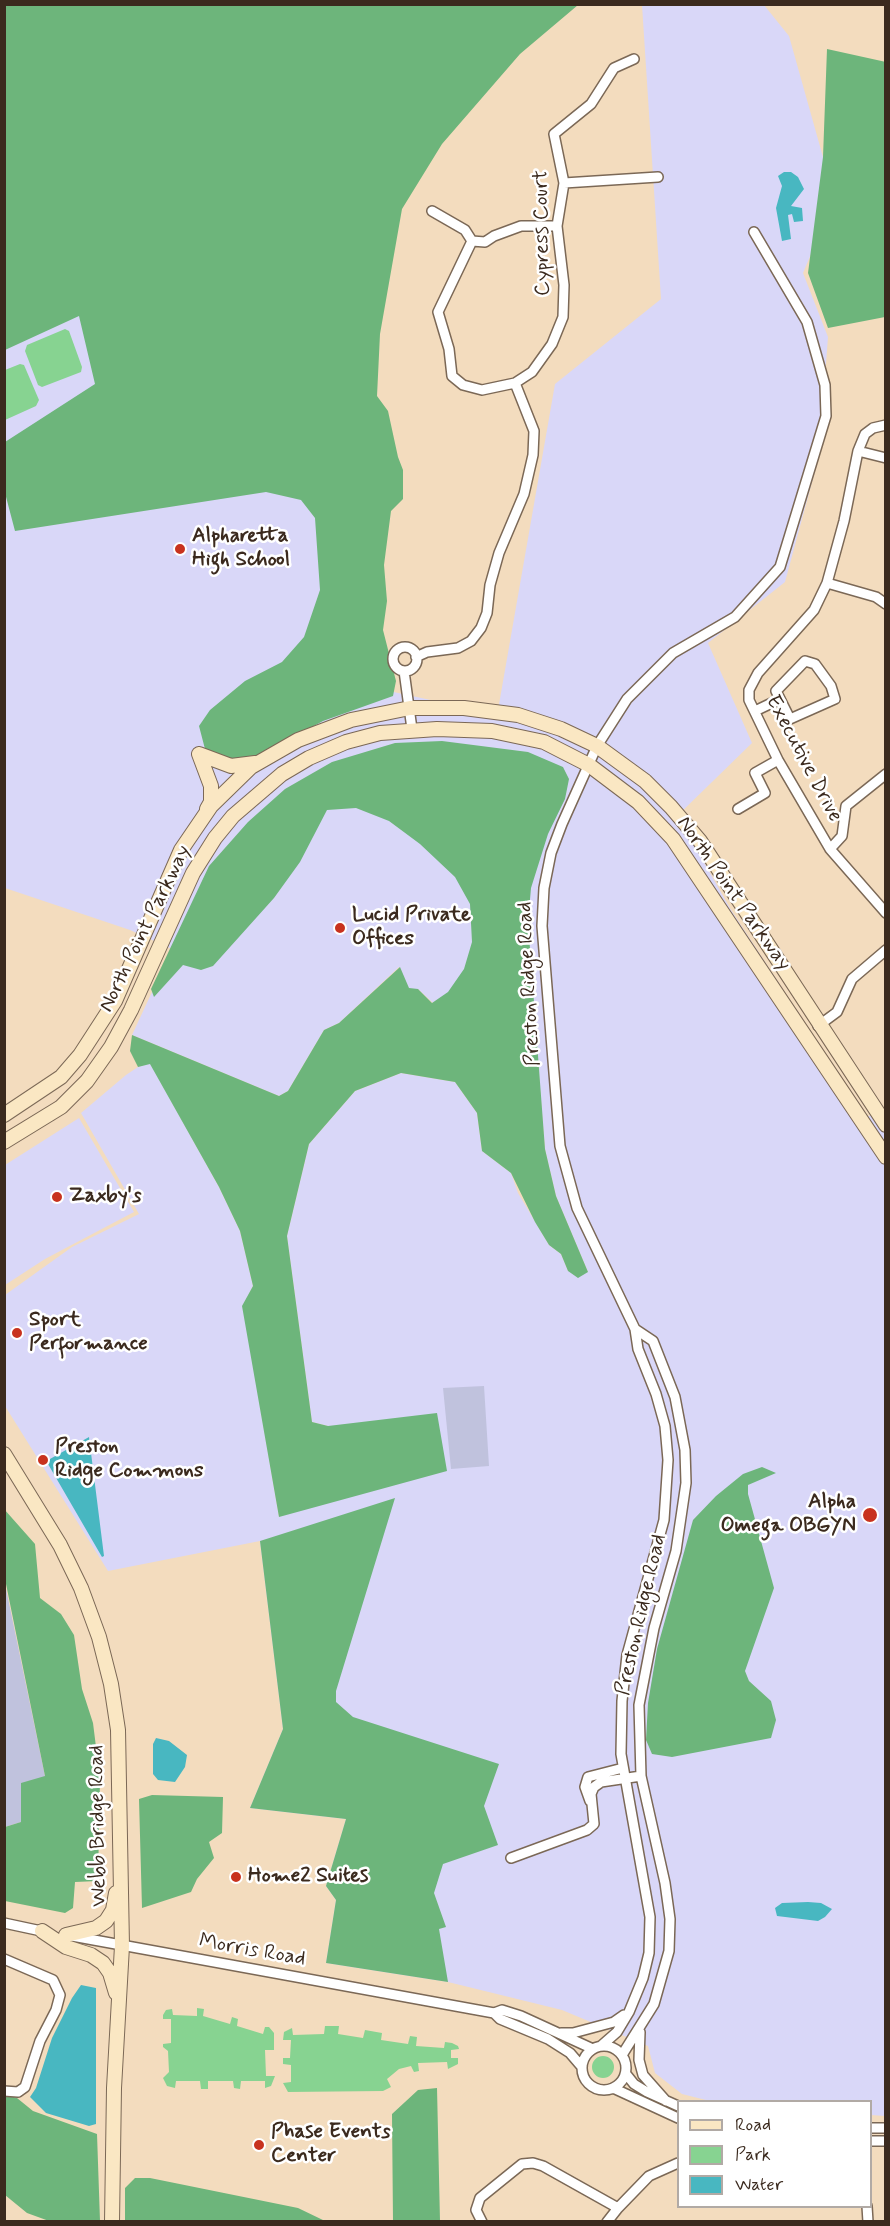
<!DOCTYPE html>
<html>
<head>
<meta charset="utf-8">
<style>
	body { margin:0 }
	#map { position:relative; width:890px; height:2226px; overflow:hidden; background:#f3dcbe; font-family:Mynerve,sans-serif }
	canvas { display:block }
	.frame { position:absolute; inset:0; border:6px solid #3b2a1e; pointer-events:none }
	.legend { position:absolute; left:677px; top:2100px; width:195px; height:108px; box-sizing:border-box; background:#fff; border:2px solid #b1aaa5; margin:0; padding:8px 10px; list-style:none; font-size:18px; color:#3b2a1e }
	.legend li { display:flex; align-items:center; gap:12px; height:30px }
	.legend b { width:30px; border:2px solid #b1aaa5 }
</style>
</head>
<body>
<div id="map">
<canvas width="890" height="2226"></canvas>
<div class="frame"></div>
<ul class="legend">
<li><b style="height:8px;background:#fae7c3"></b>Road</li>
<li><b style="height:16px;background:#87d391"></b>Park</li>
<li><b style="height:16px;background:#48b7c1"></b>Water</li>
</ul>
</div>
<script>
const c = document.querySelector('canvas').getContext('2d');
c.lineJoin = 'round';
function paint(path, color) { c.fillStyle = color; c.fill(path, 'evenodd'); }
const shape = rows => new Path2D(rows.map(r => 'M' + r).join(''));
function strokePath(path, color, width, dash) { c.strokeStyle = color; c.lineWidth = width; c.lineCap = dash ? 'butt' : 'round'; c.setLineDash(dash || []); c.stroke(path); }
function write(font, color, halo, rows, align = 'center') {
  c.font = font + ' Mynerve,sans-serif'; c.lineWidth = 5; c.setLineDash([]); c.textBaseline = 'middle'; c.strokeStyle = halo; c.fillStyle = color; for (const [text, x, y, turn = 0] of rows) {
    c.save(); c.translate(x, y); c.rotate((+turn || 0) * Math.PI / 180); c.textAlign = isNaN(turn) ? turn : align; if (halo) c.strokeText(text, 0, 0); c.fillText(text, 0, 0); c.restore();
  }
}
paint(shape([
	[642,5,764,5,789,36,830,182,828,214,803,273,828,337,819,456,785,582,708,643,752,743,673,820,688,834,731,910,866,1117,885,1111,885,2116,871,2115,870,2102,714,2102,682,2094,655,2073,648,2046,562,2010,448,1982,326,1963,336,1900,326,1886,346,1819,250,1808,283,1729,260,1541,108,1571,5,1406,5,1295,72,1247,139,1214,81,1113,126,1075,138,1067,150,1063,219,1187,240,1231,253,1286,243,1306,279,1517,328,1426,312,1422,287,1236,309,1144,355,1091,401,1073,455,1082,477,1113,482,1151,511,1173,518,1193,549,1245,561,1254,568,1271,588,1272,556,1196,545,1149,534,1016,444,1013,418,989,409,989,399,967,339,1023,324,1030,288,1091,279,1096,132,1035,172,949,130,930,5,888,5,277,281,372,389,691,463,707,498,710,555,384,661,299],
	[79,1118,134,1212,45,1259,5,1285,5,1165]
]), '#d9d7f8');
paint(shape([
	[484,1386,489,1466,451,1469,443,1388],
	[4,1579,45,1776,21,1822,5,1827]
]), '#c0c2dd');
paint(shape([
	[65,329,69,331,82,367,81,372,42,387,38,385,25,351,27,345],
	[20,364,24,365,39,400,36,406,5,420,5,370],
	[197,2008,204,2009,203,2016,230,2024,232,2017,238,2019,237,2026,263,2034,265,2027,269,2027,274,2033,274,2050,265,2050,266,2076,275,2076,271,2086,265,2088,265,2081,241,2081,240,2089,234,2088,233,2081,208,2081,208,2089,201,2089,200,2081,176,2081,175,2088,167,2086,163,2078,169,2072,168,2051,163,2047,163,2044,171,2043,171,2019,163,2019,163,2015,166,2010,172,2009,173,2015,197,2016],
	[325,2026,339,2026,338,2034,363,2038,365,2030,382,2033,381,2040,408,2044,410,2036,417,2037,416,2046,444,2048,445,2042,452,2043,458,2046,459,2049,451,2050,451,2058,458,2058,458,2064,448,2069,447,2062,418,2063,419,2071,414,2072,411,2066,399,2069,387,2079,391,2087,383,2091,288,2092,283,2083,291,2082,291,2065,283,2064,283,2058,290,2058,291,2040,283,2040,284,2032,292,2028,293,2035,324,2034],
	'592 2067a11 11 0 1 1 22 0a11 11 0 1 1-22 0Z'
]), '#87d391');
paint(shape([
	[4,5,578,5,520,54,442,144,402,209,380,334,377,396,388,411,398,457,403,470,403,499,391,511,384,565,387,601,383,630,396,681,393,696,323,721,253,759,233,764,205,749,199,726,210,710,245,681,282,662,304,637,320,590,315,518,301,500,266,492,15,531,5,493,5,442,95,384,79,316,5,350],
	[827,49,886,62,885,317,828,328,808,273,823,157],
	[442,741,528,752,563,767,569,779,565,799,548,834,531,888,528,922,545,1149,556,1196,588,1272,578,1278,568,1271,561,1254,549,1245,535,1222,511,1173,482,1151,477,1113,455,1082,401,1073,355,1091,309,1144,287,1236,312,1422,328,1426,437,1413,447,1471,279,1517,242,1306,253,1286,240,1231,219,1187,150,1064,138,1067,130,1051,132,1035,279,1096,288,1091,324,1030,339,1023,400,967,409,988,418,989,432,1003,448,992,464,969,472,942,470,904,455,877,420,844,389,821,356,808,327,810,300,862,274,898,213,966,201,970,183,965,154,997,151,989,209,866,248,822,285,789,332,762,395,743],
	[762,1467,776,1473,748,1485,748,1494,774,1588,745,1671,749,1681,771,1701,776,1720,771,1738,672,1757,652,1754,646,1740,648,1703,657,1649,693,1520,716,1496,743,1474],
	[395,1498,336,1691,336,1702,353,1717,499,1764,484,1806,498,1845,443,1864,434,1893,446,1927,439,1929,448,1982,326,1963,336,1900,326,1886,346,1819,250,1808,283,1729,260,1541],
	[4,1509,35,1544,40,1598,61,1614,74,1635,82,1689,93,1723,100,1779,98,1881,75,1882,73,1908,65,1913,5,1901,5,1827,21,1822,21,1783,45,1776,5,1579],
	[152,1795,223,1797,222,1833,209,1842,214,1858,197,1879,191,1892,142,1908,139,1799],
	[437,2088,440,2221,393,2221,392,2114,418,2090],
	[4,2094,17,2098,33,2111,97,2134,100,2221,49,2221,27,2213,5,2195],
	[135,2178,150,2178,298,2208,325,2221,125,2221,125,2188]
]), '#6db57b');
paint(shape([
	[784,172,791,172,798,177,804,189,791,206,802,208,803,221,794,222,792,214,788,215,791,239,782,241,776,208,782,186,778,176],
	[89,1437,104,1556,102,1557,48,1464,50,1459],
	[156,1738,169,1741,187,1755,185,1767,175,1782,158,1780,153,1774,153,1744],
	[808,1902,821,1903,832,1909,825,1917,818,1921,777,1916,775,1908,782,1903],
	[81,1985,96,1988,96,2124,89,2126,46,2113,30,2097,36,2088,52,2038,72,1998]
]), '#48b7c1');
strokePath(shape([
	[885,4,886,6]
]), '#48b7c1', 3);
const street = shape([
	[564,183,658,177],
	[432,211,465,230,472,241,438,312,449,349,452,376,463,385,482,390,515,383,532,372,552,344,563,317,564,285,557,226,564,183,554,134,591,104,614,68,634,59],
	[472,241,485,242,494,236,521,226,557,226],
	[886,425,873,428,865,434,858,451,886,458],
	[858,451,844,521,827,583,814,610,758,673,749,690,749,700,778,760,830,849,886,913],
	[827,583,876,597,886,604],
	'393 659a12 12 0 1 1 24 0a12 12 0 1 1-24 0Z',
	[416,657,427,652,458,648,471,641,481,628,487,613,490,585,499,553,524,494,533,455,534,431,515,383],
	[805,661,815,664,831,686,835,699,790,719,776,691,805,661],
	[404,671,412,729],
	[755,711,778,700],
	[738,809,765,793,755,773,778,760],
	[830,849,842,836,846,806,886,774],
	[818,1026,837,1012,852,979,886,950],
	[590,1801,585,1787,588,1777,623,1768],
	[511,1858,587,1830,594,1824,591,1794,594,1787,601,1782,641,1776],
	[4,1923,46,1932],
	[72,1936,494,2013,500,2019,548,2039,570,2053,582,2067],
	[4,1959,53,1980,60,1995,56,2010,40,2041,25,2087,18,2092,4,2091],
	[494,2013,502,2010,521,2016,593,2049],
	[640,2032,639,2060,643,2075,666,2101],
	[561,2033,573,2033,614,2022,624,2015],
	[601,2046,617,2032,629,2012,643,1978,649,1953,650,1917,621,1754,622,1701,627,1655,664,1520,668,1460,665,1426,656,1394,638,1349,635,1329,577,1208,560,1146,542,926,544,888,551,853,562,824,597,746,627,699,673,653,735,617,780,567,826,416,825,385,807,322,754,232],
	'582 2068a22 22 0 1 1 44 0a22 22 0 1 1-44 0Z',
	[622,2055,654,2004,669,1951,670,1919,665,1883,641,1776,639,1705,654,1628,676,1551,686,1483,685,1450,675,1397,653,1341,635,1329],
	[626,2074,634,2084,647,2092,678,2106],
	[613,2088,678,2118],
	[870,2128,886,2128],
	[870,2141,886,2141],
	[867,2206,868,2222],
	[618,2208,649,2176,678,2163],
	[482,2222,476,2210,480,2198,522,2164,533,2163,543,2166,618,2208,607,2222]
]);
const secondary = shape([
	[199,754,211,786,211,802,207,809],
	[199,754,231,766,255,763],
	[4,1115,61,1077,80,1055,115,1001,181,850,211,806,251,767,298,740,351,720,410,708,464,708,518,715,561,729,597,746,645,781,671,807,700,841,886,1125],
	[4,1142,61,1107,87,1081,111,1047,131,1010,193,873,215,838,233,816,282,774,309,758,346,742,380,733,437,729,492,731,544,742,589,765,638,802,673,839,886,1157],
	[4,1454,60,1545,81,1588,99,1637,111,1684,118,1730,122,1946,114,2088,112,2222],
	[42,1931,66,1947,91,1955,103,1963,110,1973,116,1993],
	[66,1935,96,1928,106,1921,113,1910,116,1893]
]);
strokePath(street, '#7b6856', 12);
strokePath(secondary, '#7b6856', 16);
strokePath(street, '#fff', 9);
strokePath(secondary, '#fae7c3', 14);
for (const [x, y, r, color] of [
	[180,549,6,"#c8321e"],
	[340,928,6,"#c8321e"],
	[57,1197,6,"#c8321e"],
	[17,1333,6,"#c8321e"],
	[43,1460,6,"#c8321e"],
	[870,1515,8,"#c8321e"],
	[236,1877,6,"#c8321e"],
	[259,2145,6,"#c8321e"]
]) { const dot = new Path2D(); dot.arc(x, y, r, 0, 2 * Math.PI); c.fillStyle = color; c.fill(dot); strokePath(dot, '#fff', 2); }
write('21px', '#3b2a1e', '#fff', [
	["Cypress Court",543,233,-91],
	["Executive Drive",803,759,62],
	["North Point Parkway",733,894,55],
	["North Point Parkway",146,929,-64],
	["Preston Ridge Road",530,984,-93],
	["Preston Ridge Road",642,1615,-77],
	["Webb Bridge Road",99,1826,-91],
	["Morris Road",252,1951,10]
]);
write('bold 21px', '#3b2a1e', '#fff', [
	["Alpharetta",192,537],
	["High School",192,561],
	["Lucid Private",352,916],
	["Offices",352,940],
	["Zaxby's",69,1197],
	["Sport",29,1321],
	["Performance",29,1345],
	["Preston",55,1448],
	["Ridge Commons",55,1472],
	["Alpha",856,1503,"right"],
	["Omega OBGYN",856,1527,"right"],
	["Home2 Suites",248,1877],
	["Phase Events",271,2133],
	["Center",271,2157]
], 'left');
</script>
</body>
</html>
